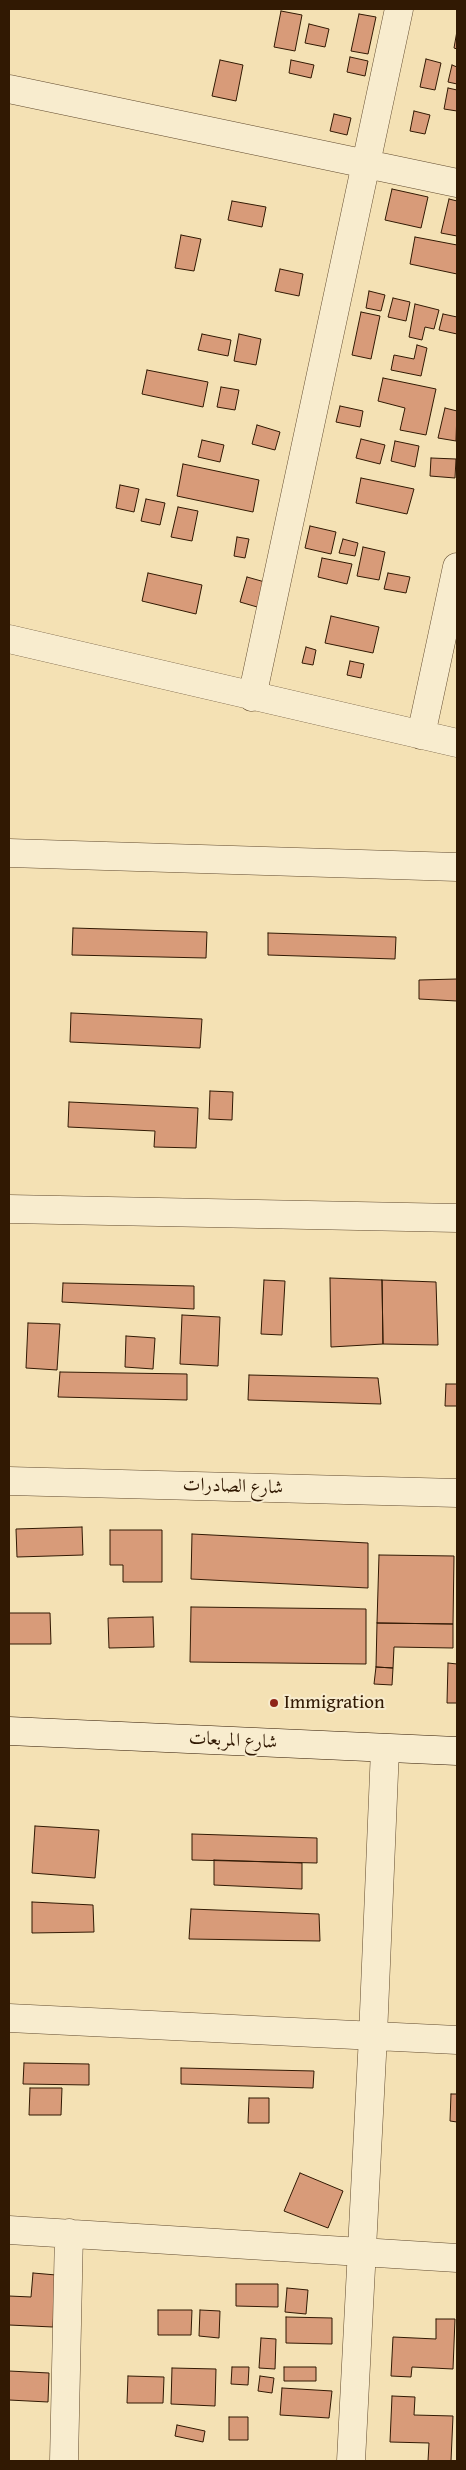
<!DOCTYPE html>
<html>
<head>
<meta charset="utf-8">
<style>
	body { margin:0 }
	#map { position:relative; width:466px; height:2470px; overflow:hidden; background:#f4e1b4; font-family:"Gentium Book Plus",serif }
	canvas { display:block }
	.frame { position:absolute; inset:0; border:10px solid #311903; pointer-events:none }
</style>
</head>
<body>
<div id="map">
<canvas width="466" height="2470"></canvas>
<div class="frame"></div>
</div>
<script>
const c = document.querySelector('canvas').getContext('2d');
c.lineJoin = 'round';
function paint(path, color) { c.fillStyle = color; c.fill(path, 'evenodd'); }
const shape = rows => new Path2D(rows.map(r => 'M' + r).join(''));
function strokePath(path, color, width, dash) { c.strokeStyle = color; c.lineWidth = width; c.lineCap = dash ? 'butt' : 'round'; c.setLineDash(dash || []); c.stroke(path); }
function write(font, color, halo, rows, align = 'center') {
  c.font = font + ' "Gentium Book Plus",Amiri,serif'; c.lineWidth = 4; c.setLineDash([]); c.textBaseline = 'middle'; c.strokeStyle = halo; c.fillStyle = color; for (const [text, x, y, turn = 0] of rows) {
    c.save(); c.translate(x, y); c.rotate((+turn || 0) * Math.PI / 180); c.textAlign = isNaN(turn) ? turn : align; if (halo) c.strokeText(text, 0, 0); c.fillText(text, 0, 0); c.restore();
  }
}
const building = shape([
	[281,11,302,15,295,51,274,47,281,11],
	[359,14,376,17,368,54,351,51,359,14],
	[309,24,329,29,325,47,305,43,309,24],
	[457,31,457,49,454,48,457,31],
	[350,57,368,61,365,76,347,72,350,57],
	[426,59,441,63,435,90,420,87,426,59],
	[220,60,243,65,236,101,212,96,220,60],
	[291,60,314,65,311,78,289,73,291,60],
	[452,65,457,67,457,84,448,82,452,65],
	[448,88,457,90,457,111,444,109,448,88],
	[414,111,430,115,425,134,410,131,414,111],
	[334,114,351,118,347,135,330,131,334,114],
	[392,189,428,197,421,228,385,220,392,189],
	[449,199,457,201,457,236,441,233,449,199],
	[232,201,266,207,262,227,228,220,232,201],
	[181,235,201,239,194,271,175,268,181,235],
	[415,237,457,245,457,274,410,264,415,237],
	[280,269,303,274,299,296,275,291,280,269],
	[369,291,385,295,381,311,366,308,369,291],
	[393,298,410,302,406,321,388,317,393,298],
	[415,304,439,310,434,329,425,327,422,340,409,337,415,304],
	[361,312,380,316,371,359,352,355,361,312],
	[443,314,457,317,457,334,439,330,443,314],
	[202,334,231,340,228,356,198,350,202,334],
	[239,334,261,339,256,365,234,361,239,334],
	[417,345,427,348,421,376,391,370,394,355,414,359,417,345],
	[147,370,208,382,203,407,142,394,147,370],
	[383,378,436,389,426,435,400,430,405,408,378,401,383,378],
	[221,387,239,390,235,410,217,407,221,387],
	[340,406,363,411,360,427,336,422,340,406],
	[445,408,457,411,456,441,438,438,445,408],
	[257,425,280,432,275,450,252,444,257,425],
	[361,439,385,445,380,464,356,458,361,439],
	[202,440,224,445,220,462,198,457,202,440],
	[395,441,419,446,415,467,391,461,395,441],
	[431,458,456,459,455,478,430,476,431,458],
	[183,464,259,480,253,512,177,496,183,464],
	[361,478,414,489,407,514,356,503,361,478],
	[120,485,139,489,134,512,116,508,120,485],
	[146,499,165,503,160,525,141,521,146,499],
	[178,507,198,511,192,541,171,537,178,507],
	[310,526,336,532,331,554,305,548,310,526],
	[237,537,249,539,245,558,234,556,237,537],
	[343,539,358,543,355,556,339,553,343,539],
	[363,547,385,552,379,580,357,576,363,547],
	[322,558,352,564,347,584,318,577,322,558],
	[148,573,202,585,196,614,142,601,148,573],
	[388,573,410,577,406,593,384,589,388,573],
	[247,577,272,584,264,609,240,602,247,577],
	[331,616,379,627,373,653,325,643,331,616],
	[306,647,316,650,313,665,302,663,306,647],
	[350,661,364,664,361,678,347,675,350,661],
	[73,928,207,932,206,958,72,955,73,928],
	[268,933,396,937,395,959,268,955,268,933],
	[457,979,457,1001,419,999,419,980,457,979],
	[71,1013,202,1019,200,1048,70,1042,71,1013],
	[210,1091,233,1092,232,1120,209,1119,210,1091],
	[69,1102,198,1108,196,1148,154,1147,155,1131,68,1127,69,1102],
	[330,1278,382,1280,383,1344,331,1347,330,1278],
	[264,1280,285,1281,282,1335,261,1334,264,1280],
	[382,1280,436,1282,438,1345,383,1344,382,1280],
	[63,1283,194,1286,194,1309,62,1302,63,1283],
	[182,1315,220,1317,218,1366,180,1364,182,1315],
	[28,1323,60,1324,57,1370,26,1368,28,1323],
	[126,1336,155,1338,153,1369,125,1367,126,1336],
	[60,1372,187,1374,187,1400,58,1397,60,1372],
	[249,1375,378,1378,381,1404,248,1400,249,1375],
	[446,1384,457,1384,457,1406,445,1406,446,1384],
	[82,1527,83,1555,17,1557,16,1529,82,1527],
	[110,1530,162,1530,162,1582,123,1582,123,1565,110,1565,110,1530],
	[192,1534,368,1543,368,1588,191,1579,192,1534],
	[379,1555,454,1556,453,1624,377,1623,379,1555],
	[191,1607,366,1609,366,1664,190,1662,191,1607],
	[9,1613,50,1613,51,1644,9,1644,9,1613],
	[153,1617,154,1647,109,1648,108,1618,153,1617],
	[377,1623,453,1624,453,1648,394,1647,393,1668,376,1667,377,1623],
	[448,1663,457,1664,457,1703,447,1703,448,1663],
	[376,1667,393,1668,392,1685,374,1684,376,1667],
	[35,1826,99,1830,95,1878,32,1873,35,1826],
	[192,1834,317,1838,317,1863,192,1860,192,1834],
	[214,1860,302,1863,302,1889,214,1885,214,1860],
	[32,1902,93,1905,94,1932,32,1933,32,1902],
	[191,1909,319,1914,320,1941,189,1939,191,1909],
	[24,2063,89,2064,89,2085,23,2084,24,2063],
	[181,2068,314,2071,313,2088,181,2084,181,2068],
	[30,2088,62,2088,61,2115,29,2115,30,2088],
	[451,2094,457,2094,457,2122,450,2121,451,2094],
	[249,2098,269,2098,269,2123,248,2123,249,2098],
	[300,2173,343,2191,328,2228,284,2211,300,2173],
	[33,2273,56,2275,53,2327,9,2325,9,2296,31,2297,33,2273],
	[236,2284,278,2284,278,2307,236,2306,236,2284],
	[287,2288,308,2290,306,2314,285,2312,287,2288],
	[158,2310,192,2310,191,2335,158,2335,158,2310],
	[200,2310,220,2311,219,2338,199,2336,200,2310],
	[286,2317,332,2318,332,2344,286,2343,286,2317],
	[436,2319,455,2319,453,2369,412,2367,411,2377,391,2376,393,2337,436,2339,436,2319],
	[261,2338,276,2339,275,2369,259,2368,261,2338],
	[9,2356,9,2371,49,2373,48,2402,9,2400,9,2356],
	[232,2367,249,2367,248,2385,231,2384,232,2367],
	[284,2367,316,2367,316,2381,284,2381,284,2367],
	[172,2368,216,2369,215,2406,171,2404,172,2368],
	[128,2376,164,2377,163,2403,127,2403,128,2376],
	[260,2376,274,2378,272,2393,258,2391,260,2376],
	[282,2388,332,2391,329,2418,280,2415,282,2388],
	[392,2396,415,2397,414,2415,453,2416,451,2461,428,2461,429,2443,390,2442,392,2396],
	[229,2417,248,2417,248,2440,229,2440,229,2417],
	[177,2425,205,2431,203,2442,175,2436,177,2425]
]);
paint(building, '#d89b79');
strokePath(building, '#311903', 1);
const street = shape([
	[9,89,457,183],
	[9,639,457,743],
	[252,697,399,9],
	[421,735,457,567],
	[9,853,457,867],
	[9,1209,457,1218],
	[9,1481,457,1493],
	[9,2018,457,2040],
	[9,2230,457,2258],
	[64,2461,69,2233],
	[351,2461,373,2036,385,1749]
]);
const secondary = shape([
	[9,1731,457,1751]
]);
strokePath(street, '#624b2f', 29);
strokePath(secondary, '#311903', 29);
strokePath(street, '#f8ecce', 28);
strokePath(secondary, '#f8ecce', 28);
for (const [x, y, r, color] of [
	[274,1703,5,"#8f2418"]
]) { const dot = new Path2D(); dot.arc(x, y, r, 0, 2 * Math.PI); c.fillStyle = color; c.fill(dot); strokePath(dot, '#f8ecce', 2); }
write('19px', '#311903', '#f8ecce', [
	["شارع الصادرات",233,1487,2],
	["شارع المربعات",233,1741,3]
]);
write('19px', '#311903', '#f8ecce', [
	["Immigration",284,1703]
], 'left');
</script>
</body>
</html>
